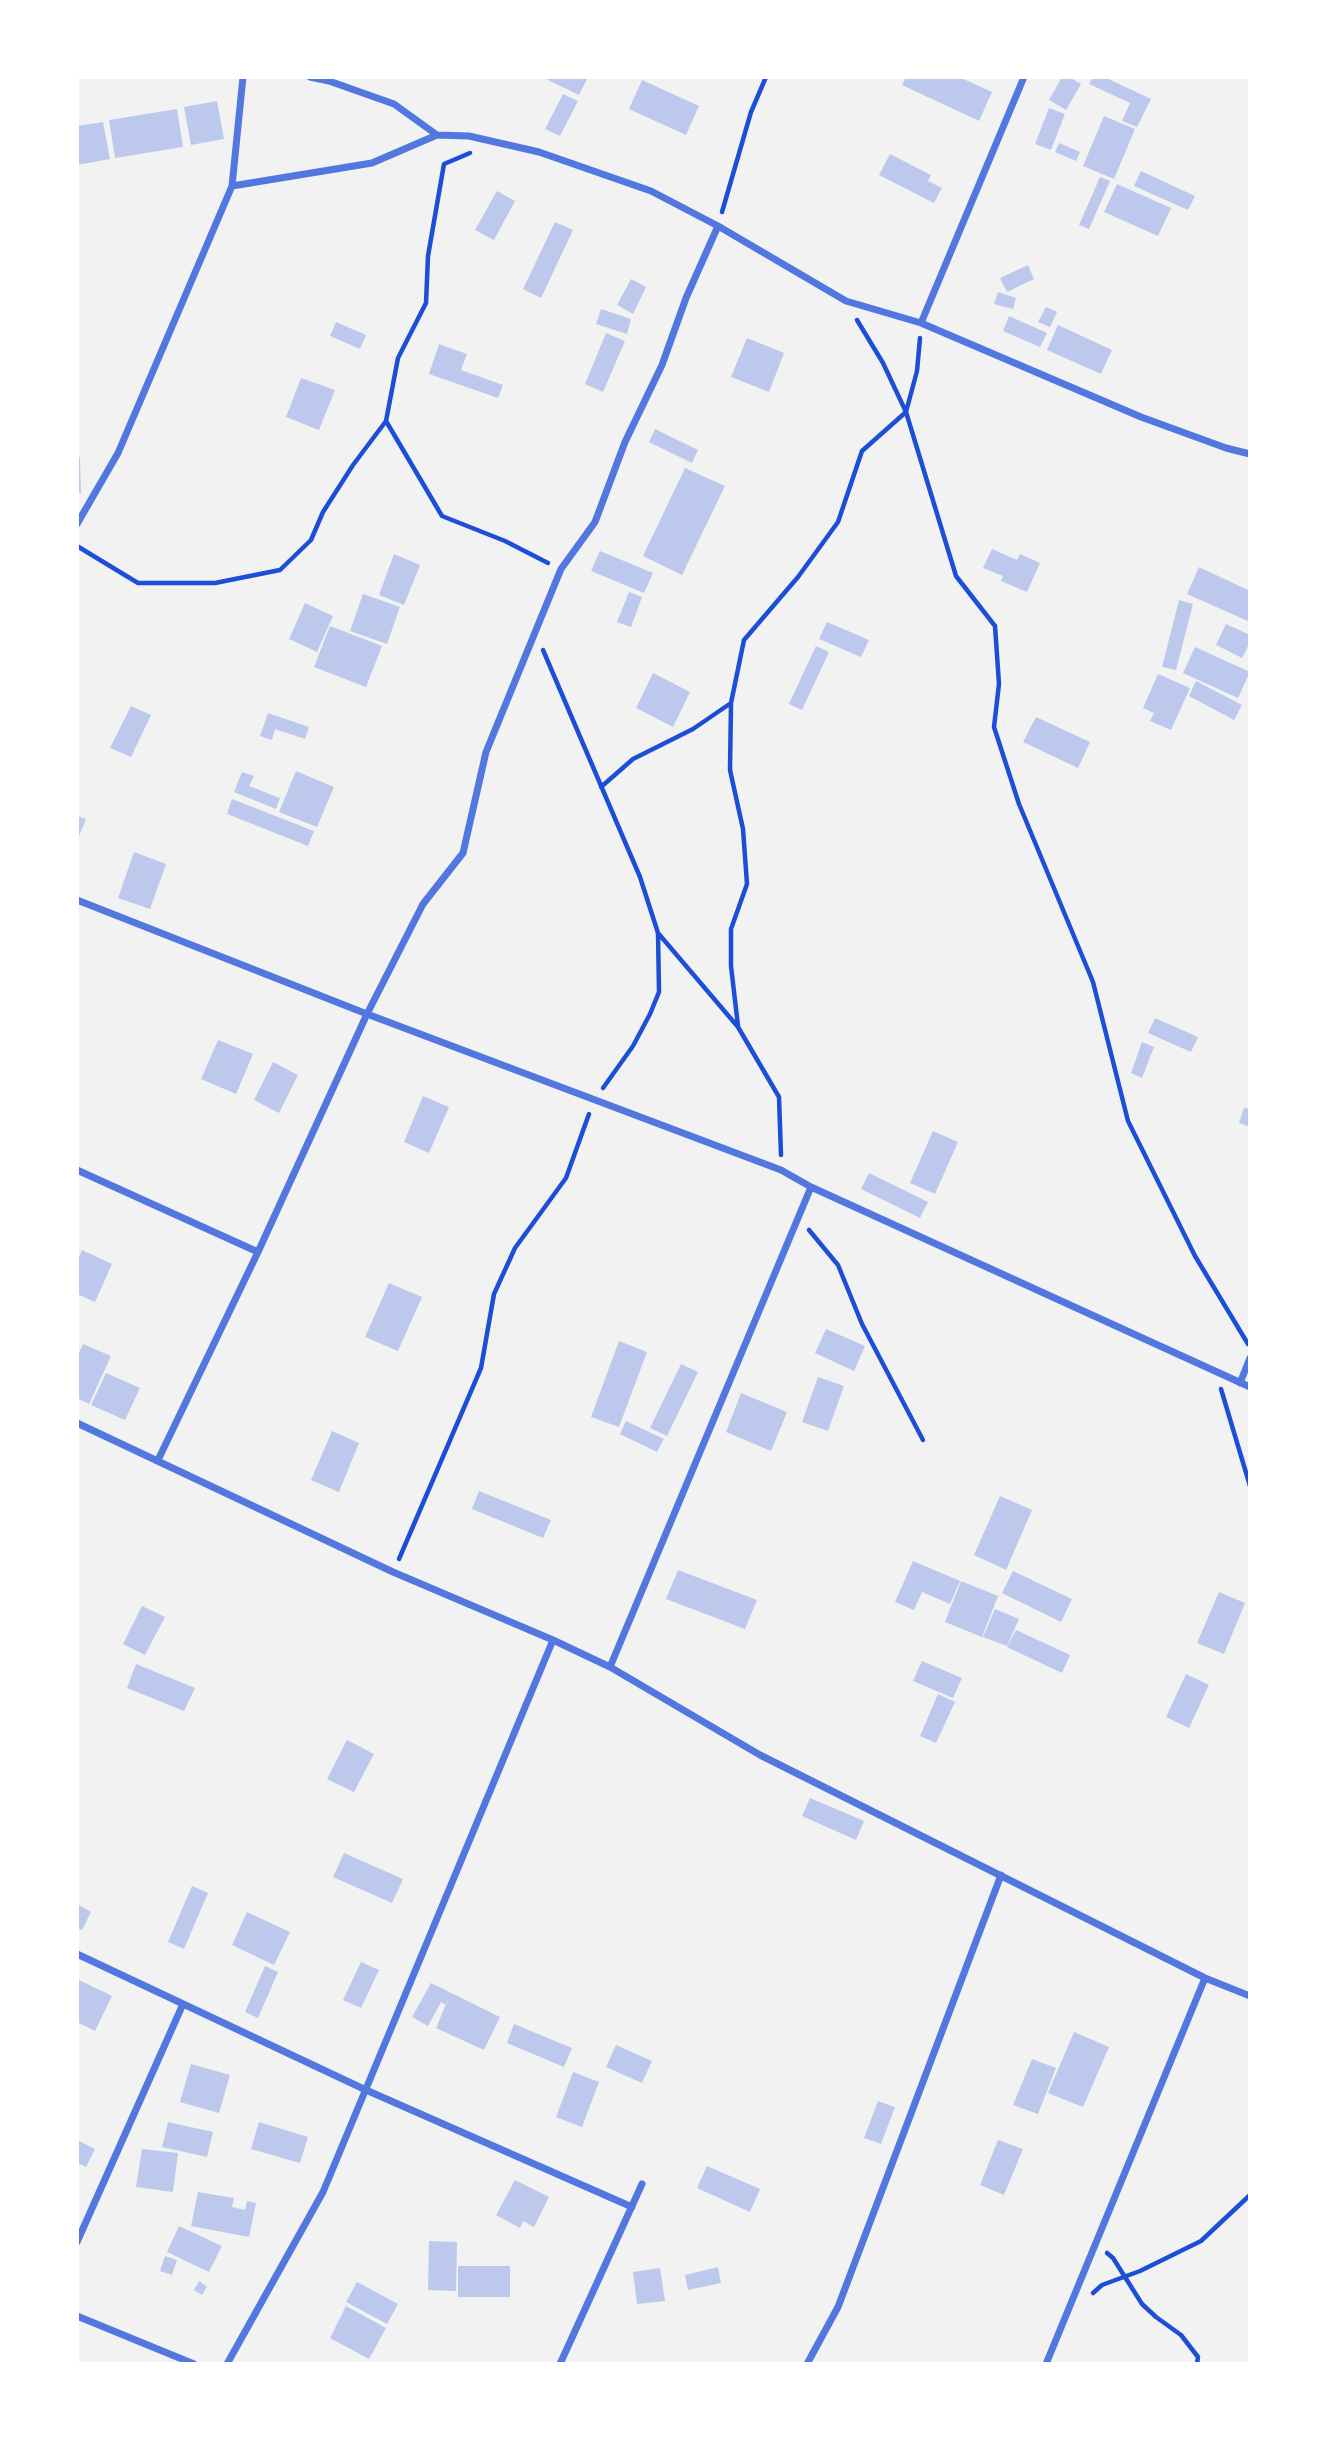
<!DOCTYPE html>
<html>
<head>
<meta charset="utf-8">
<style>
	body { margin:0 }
	#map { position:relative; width:1327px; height:2441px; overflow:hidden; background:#f2f2f2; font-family:Commissioner,sans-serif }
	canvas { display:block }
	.frame { position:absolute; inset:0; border:79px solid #fff; pointer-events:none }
</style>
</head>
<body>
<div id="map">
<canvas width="1327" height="2441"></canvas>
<div class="frame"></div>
</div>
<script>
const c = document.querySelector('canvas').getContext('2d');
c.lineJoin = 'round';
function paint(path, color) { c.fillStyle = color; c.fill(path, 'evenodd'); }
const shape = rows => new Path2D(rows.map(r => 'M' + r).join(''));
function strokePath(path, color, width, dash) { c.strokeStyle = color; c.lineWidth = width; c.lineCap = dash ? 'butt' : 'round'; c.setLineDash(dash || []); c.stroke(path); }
paint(shape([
	[542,77,588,77,579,95],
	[906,77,959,77,992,92,979,121,902,85],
	[1062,77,1069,77,1081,84,1066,110,1049,100],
	[1093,77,1104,77,1151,99,1137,127,1122,121,1130,103,1089,84],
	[642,80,699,106,686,135,629,109],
	[563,94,578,101,560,136,545,129],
	[217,101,224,139,191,145,184,107],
	[1049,108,1065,114,1051,150,1035,144],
	[177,109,183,147,115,158,109,120],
	[1104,116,1135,129,1114,179,1083,166],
	[103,122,110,159,77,165,77,126],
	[1059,143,1080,152,1076,161,1055,152],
	[890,154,931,175,928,181,942,188,934,203,879,175],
	[1141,171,1195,196,1188,210,1134,186],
	[1100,177,1110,181,1089,229,1079,225],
	[1117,184,1171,208,1158,236,1104,212],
	[497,191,515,201,494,240,475,230],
	[555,222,573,230,541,298,523,289],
	[1028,265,1034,279,1007,292,1000,278],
	[631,279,646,287,633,314,617,305],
	[998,292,1016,298,1013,309,994,304],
	[1046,307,1057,312,1050,327,1038,322],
	[601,309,631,319,627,334,596,324],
	[1009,316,1047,333,1040,347,1003,331],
	[336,322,366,335,360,349,330,336],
	[1058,325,1112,350,1101,374,1047,350],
	[606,333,625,341,603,392,585,384],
	[747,338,784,353,769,392,731,377],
	[439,344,467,354,461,370,503,385,498,398,429,374],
	[301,378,335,390,319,430,286,417],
	[655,429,698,450,692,463,649,442],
	[80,457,81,493,77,493,77,458],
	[685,468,725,486,682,575,643,556],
	[992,549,1017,560,1020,554,1040,563,1027,592,1001,581,1003,576,983,568],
	[600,551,653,573,644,593,591,571],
	[394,554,420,565,404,605,379,595],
	[1199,567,1250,591,1250,622,1187,594],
	[629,592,642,597,631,627,617,622],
	[363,594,400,607,387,644,350,631],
	[1179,600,1193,604,1176,670,1162,667],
	[305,603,333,616,317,652,289,639],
	[827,622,869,640,861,657,819,639],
	[1226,624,1250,635,1250,642,1242,658,1216,645],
	[330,626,382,646,366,687,314,667],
	[816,646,829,652,802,710,789,704],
	[1195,647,1250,672,1238,698,1183,673],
	[653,673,690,692,673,727,636,708],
	[1158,674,1190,688,1171,730,1150,721,1154,713,1143,708],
	[1196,681,1242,705,1234,720,1189,696],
	[131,706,151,715,131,757,110,748],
	[268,713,309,727,305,739,275,729,272,740,260,736],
	[1036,717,1090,742,1078,768,1023,742],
	[296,771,334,787,317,827,279,812],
	[242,772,254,776,249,786,280,798,276,809,234,792],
	[232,799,314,831,308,846,227,814],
	[77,816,86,819,77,841],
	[134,852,166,864,150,909,118,898],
	[1155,1018,1198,1037,1191,1052,1148,1033],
	[218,1040,253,1054,236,1094,201,1079],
	[1142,1042,1154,1047,1142,1078,1131,1073],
	[273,1062,298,1075,279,1113,254,1100],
	[423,1096,449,1107,429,1153,404,1142],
	[1244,1108,1250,1109,1250,1127,1239,1123],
	[933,1131,958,1142,935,1194,910,1183],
	[869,1173,928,1202,920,1218,861,1189],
	[82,1250,112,1264,95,1302,77,1294,77,1261],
	[389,1283,422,1297,398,1351,365,1337],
	[826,1329,865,1346,854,1371,815,1353],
	[619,1341,647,1352,619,1427,591,1417],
	[83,1344,111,1356,89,1404,77,1398,77,1357],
	[681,1364,698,1372,667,1436,650,1428],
	[106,1373,140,1388,125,1420,91,1405],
	[818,1377,844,1386,828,1431,802,1422],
	[741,1393,787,1412,771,1451,726,1432],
	[626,1421,664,1439,657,1452,620,1434],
	[332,1431,359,1443,339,1492,311,1480],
	[479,1491,551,1520,543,1538,472,1509],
	[1000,1496,1032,1510,1006,1570,974,1555],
	[913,1561,960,1581,950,1604,922,1592,914,1610,895,1602],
	[678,1570,757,1600,745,1629,666,1599],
	[1013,1571,1072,1599,1061,1622,1002,1593],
	[961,1581,998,1596,982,1637,945,1622],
	[1219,1592,1245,1603,1224,1654,1197,1643],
	[142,1606,165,1617,145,1655,123,1644],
	[995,1609,1019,1619,1007,1646,983,1637],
	[1016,1630,1070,1655,1062,1673,1007,1647],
	[922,1661,962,1678,953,1698,913,1681],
	[136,1664,195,1688,184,1711,127,1688],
	[1186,1674,1209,1685,1189,1728,1166,1717],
	[938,1694,955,1702,936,1743,920,1736],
	[347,1740,374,1754,354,1792,327,1779],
	[810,1798,864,1821,856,1840,802,1816],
	[344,1853,403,1879,392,1903,333,1877],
	[192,1886,208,1893,184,1949,168,1942],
	[77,1904,91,1912,82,1930,77,1928],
	[247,1912,290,1932,274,1965,232,1945],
	[361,1962,379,1970,361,2008,343,2000],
	[265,1966,278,1972,258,2018,245,2012],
	[77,1979,112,1996,95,2031,77,2022],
	[431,1983,500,2017,484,2050,436,2028,449,1997,446,2005,441,2002,428,2026,412,2017],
	[514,2024,572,2048,564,2067,507,2043],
	[1074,2032,1109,2047,1083,2107,1048,2093],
	[616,2045,652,2061,642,2083,606,2067],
	[1032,2059,1056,2068,1038,2114,1013,2105],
	[191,2064,230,2075,219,2113,180,2102],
	[573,2072,599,2082,582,2127,556,2117],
	[878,2101,895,2107,881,2144,864,2138],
	[168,2122,213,2132,207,2157,162,2147],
	[259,2122,308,2137,300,2163,251,2149],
	[77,2140,95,2149,86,2167,77,2163],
	[998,2140,1023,2149,1004,2195,980,2185],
	[142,2149,178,2153,173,2192,136,2187],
	[707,2166,760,2189,750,2212,697,2188],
	[515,2180,549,2197,534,2227,523,2221,520,2228,496,2215],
	[198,2192,234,2198,232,2207,245,2210,247,2201,256,2203,249,2237,191,2226],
	[179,2226,222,2246,209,2272,167,2252],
	[429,2241,457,2242,456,2291,428,2290],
	[165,2256,177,2260,172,2275,160,2271],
	[458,2266,510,2266,510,2297,458,2297],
	[718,2267,721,2283,688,2290,685,2275],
	[660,2268,665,2301,637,2304,633,2272],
	[199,2281,207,2287,202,2295,194,2290],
	[357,2282,398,2304,387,2324,346,2302],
	[346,2306,386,2328,369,2359,330,2338]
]), '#bdc9ec');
strokePath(shape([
	[470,153,444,164,428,256,426,303,398,358,386,421,442,516,505,541,548,563],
	[722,212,751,112,766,77],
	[857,320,883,363,906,412,956,576,995,626,999,684,994,727,1019,804,1093,982,1128,1121,1195,1256,1248,1344],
	[77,546,138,583,215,583,280,570,311,540,323,512,353,465,386,421],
	[543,650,640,877,658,933,738,1027,779,1097,781,1155],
	[731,704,730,770,743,829,747,884,731,929,731,966,738,1026],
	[601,787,633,759,693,729,731,703,744,640,798,577,838,522,862,451,906,412,917,371,920,338],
	[603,1088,633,1046,650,1014,659,992,658,933],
	[809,1230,838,1265,862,1324,923,1440],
	[1221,1389,1250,1486],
	[399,1559,481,1368,494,1294,515,1248,566,1178,589,1114],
	[1107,2253,1113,2258,1142,2304,1156,2317,1181,2335,1198,2357,1197,2364],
	[1093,2293,1102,2285,1140,2271,1201,2241,1250,2195]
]), '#1d4ed8', 4.5);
strokePath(shape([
	[310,77,329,81,394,104,437,135],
	[232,186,243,77],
	[921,323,1024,77],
	[77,524,118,453,232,186,372,163,437,135,469,136,539,152,651,191,718,226,846,301,921,323,1141,417,1226,448,1250,454],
	[77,900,367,1014,781,1170,811,1187,1250,1387],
	[77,1170,258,1252],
	[1240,1383,1250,1358],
	[77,1423,393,1572,553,1640,610,1667,760,1755,1205,1978,1250,1996],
	[158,1460,258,1252,367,1014,423,904,463,853,486,752,561,569,595,522,625,442,662,365,686,298,718,226],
	[610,1667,811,1187],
	[77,1954,366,2090,632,2207],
	[77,2242,183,2004],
	[77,2316,194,2364],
	[227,2364,323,2192,553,1640],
	[560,2364,642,2184],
	[807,2364,838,2307,1001,1875],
	[1046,2364,1205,1978]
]), '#5277de', 7);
</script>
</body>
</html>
